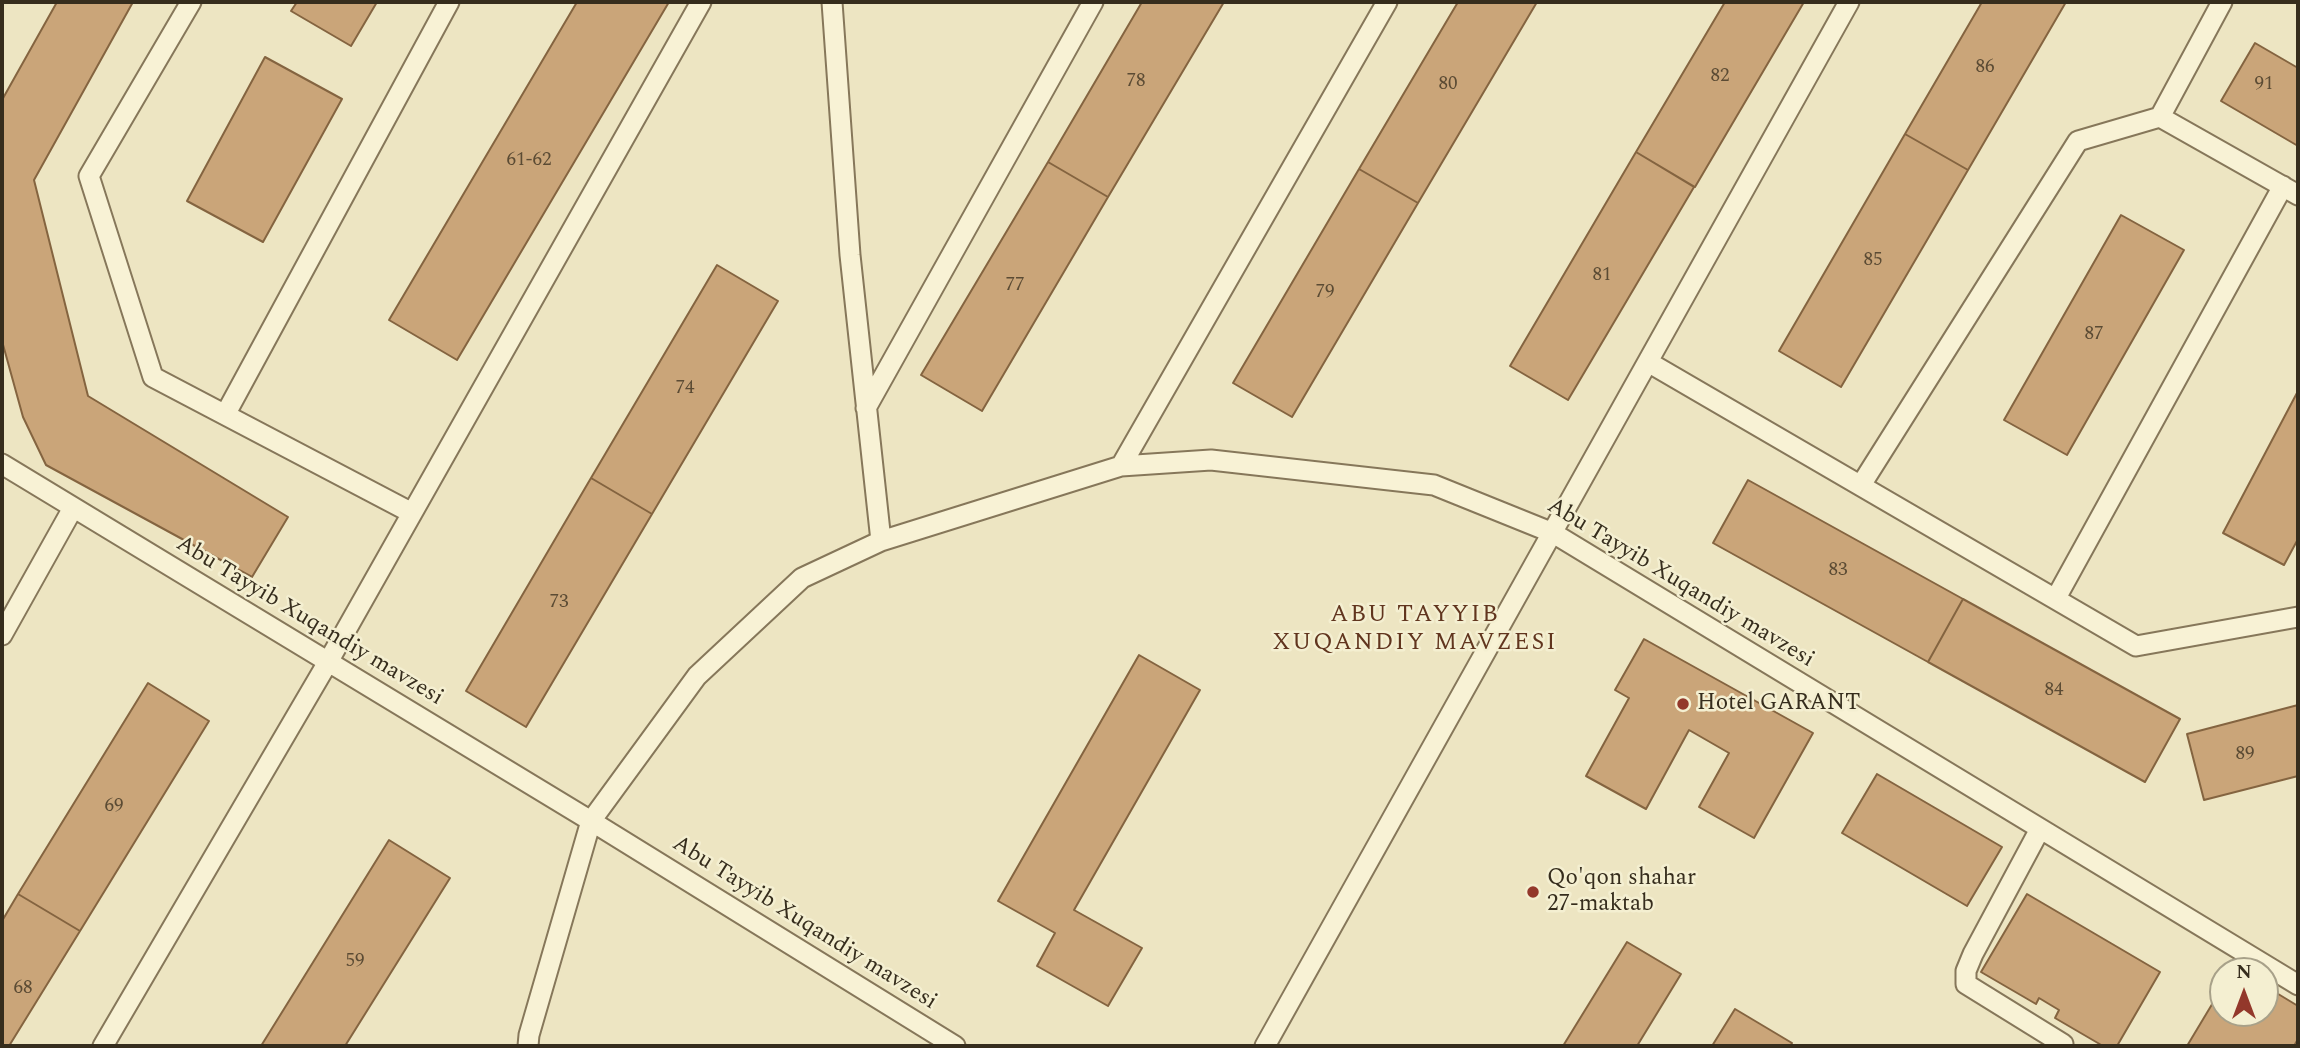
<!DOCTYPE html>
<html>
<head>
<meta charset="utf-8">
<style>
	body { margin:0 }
	#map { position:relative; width:2300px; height:1048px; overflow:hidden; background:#ede5c2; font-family:Spectral,serif }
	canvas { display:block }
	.frame { position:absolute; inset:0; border:4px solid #362d1d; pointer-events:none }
	.north { position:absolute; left:2209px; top:957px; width:70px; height:70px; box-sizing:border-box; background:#f4efd1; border:2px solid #a8a189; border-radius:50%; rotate:0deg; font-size:19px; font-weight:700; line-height:28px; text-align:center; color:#362d1d }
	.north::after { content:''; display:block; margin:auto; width:24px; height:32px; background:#93382b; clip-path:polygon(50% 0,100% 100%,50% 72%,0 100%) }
</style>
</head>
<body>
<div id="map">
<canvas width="2300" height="1048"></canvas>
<div class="frame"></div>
<div class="north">N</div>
</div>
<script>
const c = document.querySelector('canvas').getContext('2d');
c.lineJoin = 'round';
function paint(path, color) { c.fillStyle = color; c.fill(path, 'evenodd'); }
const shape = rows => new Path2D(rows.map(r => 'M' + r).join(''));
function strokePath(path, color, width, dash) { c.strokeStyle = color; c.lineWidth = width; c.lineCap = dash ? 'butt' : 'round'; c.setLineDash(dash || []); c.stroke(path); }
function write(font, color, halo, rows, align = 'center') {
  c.font = font + ' Spectral,serif'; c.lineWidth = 5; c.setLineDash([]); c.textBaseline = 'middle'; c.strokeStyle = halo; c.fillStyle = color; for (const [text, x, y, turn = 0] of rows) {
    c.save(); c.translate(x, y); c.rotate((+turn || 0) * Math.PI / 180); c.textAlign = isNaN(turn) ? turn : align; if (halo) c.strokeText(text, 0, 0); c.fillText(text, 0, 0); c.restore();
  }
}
const building = shape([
	[57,2,133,2,34,180,88,396,288,517,252,577,46,465,23,417,2,341,2,100,57,2],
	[297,2,377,2,351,46,291,11,297,2],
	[577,2,669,2,457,360,389,320,577,2],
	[1142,2,1224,2,1108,197,1048,162,1142,2],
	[1458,2,1537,2,1418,203,1359,169,1458,2],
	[1725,2,1804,2,1695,187,1636,152,1725,2],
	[1982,2,2066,2,1968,170,1905,134,1982,2],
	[2255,43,2298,68,2298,146,2221,101,2255,43],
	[265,57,342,99,263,242,187,201,265,57],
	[1905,134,1968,170,1841,387,1779,351,1905,134],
	[1636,152,1694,187,1568,400,1510,366,1636,152],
	[1048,162,1108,197,982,411,921,375,1048,162],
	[1359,169,1418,203,1292,417,1233,383,1359,169],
	[2121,215,2184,250,2067,455,2004,420,2121,215],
	[717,265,778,301,652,514,591,478,717,265],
	[2298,391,2298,539,2284,565,2223,533,2298,391],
	[591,478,652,514,526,727,466,691,591,478],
	[1748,480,1963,599,1928,662,1713,543,1748,480],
	[1963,599,2180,719,2145,782,1928,662,1963,599],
	[1644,639,1813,733,1754,838,1699,807,1729,753,1689,730,1646,809,1586,776,1629,698,1615,690,1644,639],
	[1139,655,1200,690,1074,910,1142,948,1108,1006,1037,966,1055,933,998,901,1139,655],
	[148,683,209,721,80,931,18,894,148,683],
	[2298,705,2298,776,2204,800,2187,734,2298,705],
	[1877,774,2002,847,1967,906,1842,833,1877,774],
	[389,840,450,878,345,1046,261,1046,389,840],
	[18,894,80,931,9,1046,2,1046,2,921,18,894],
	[2027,894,2160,972,2117,1046,2103,1046,2055,1018,2059,1010,2039,998,2036,1004,1981,972,2027,894],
	[1627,942,1681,974,1637,1046,1563,1046,1627,942],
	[2223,986,2223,1013,2265,1013,2265,986,2298,1006,2298,1039,2294,1046,2187,1046,2223,986],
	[1735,1009,1792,1043,1790,1046,1712,1046,1735,1009]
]);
paint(building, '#caa579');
strokePath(building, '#846440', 2);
const service = shape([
	[191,2,89,176,153,377,412,513],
	[832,2,850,255,881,541],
	[2160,117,2298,195],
	[1648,362,2136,646,2298,617],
	[866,408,1093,2],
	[225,415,449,2],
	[2,464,591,821,955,1046],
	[1121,466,1387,2],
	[1861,485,2078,141,2160,117,2222,2],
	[2056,598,2283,186],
	[2,635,73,508],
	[2040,829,1973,954,1966,971,1966,984,2063,1044],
	[103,1046,328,662,701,2],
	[528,1046,529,1035,591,821,697,676,802,578,881,541,1121,466,1211,460,1434,485,1553,533,2298,985],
	[1265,1046,1849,2]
]);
strokePath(service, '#86775a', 23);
strokePath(service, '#f8f2d5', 19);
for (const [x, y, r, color] of [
	[1683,704,7,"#93382b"],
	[1533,892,7,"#93382b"]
]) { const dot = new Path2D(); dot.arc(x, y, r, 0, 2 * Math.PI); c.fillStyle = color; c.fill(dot); strokePath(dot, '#f4efd1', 2.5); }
write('19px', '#5b4b34', null, [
	["86",1985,68],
	["82",1720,77],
	["78",1136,82],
	["80",1448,85],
	["91",2264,85],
	["61-62",529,161],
	["85",1873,261],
	["81",1602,276],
	["77",1015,286],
	["79",1325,293],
	["87",2094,335],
	["74",685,389],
	["83",1838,571],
	["73",559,603],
	["84",2054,691],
	["89",2245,755],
	["69",114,807],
	["59",355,962],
	["68",23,989]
]);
write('23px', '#362d1d', '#f4efd1', [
	["Abu Tayyib Xuqandiy mavzesi",1680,584,31],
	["Abu Tayyib Xuqandiy mavzesi",309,622,31],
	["Abu Tayyib Xuqandiy mavzesi",804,924,32]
]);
write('23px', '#362d1d', '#f4efd1', [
	["Hotel GARANT",1697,704],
	["Qo'qon shahar",1547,879],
	["27-maktab",1547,905]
], 'left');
c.letterSpacing = '2px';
write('24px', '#61351e', '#f4efd1', [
	["ABU TAYYIB",1415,616],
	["XUQANDIY MAVZESI",1415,644]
]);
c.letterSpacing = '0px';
</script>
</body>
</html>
